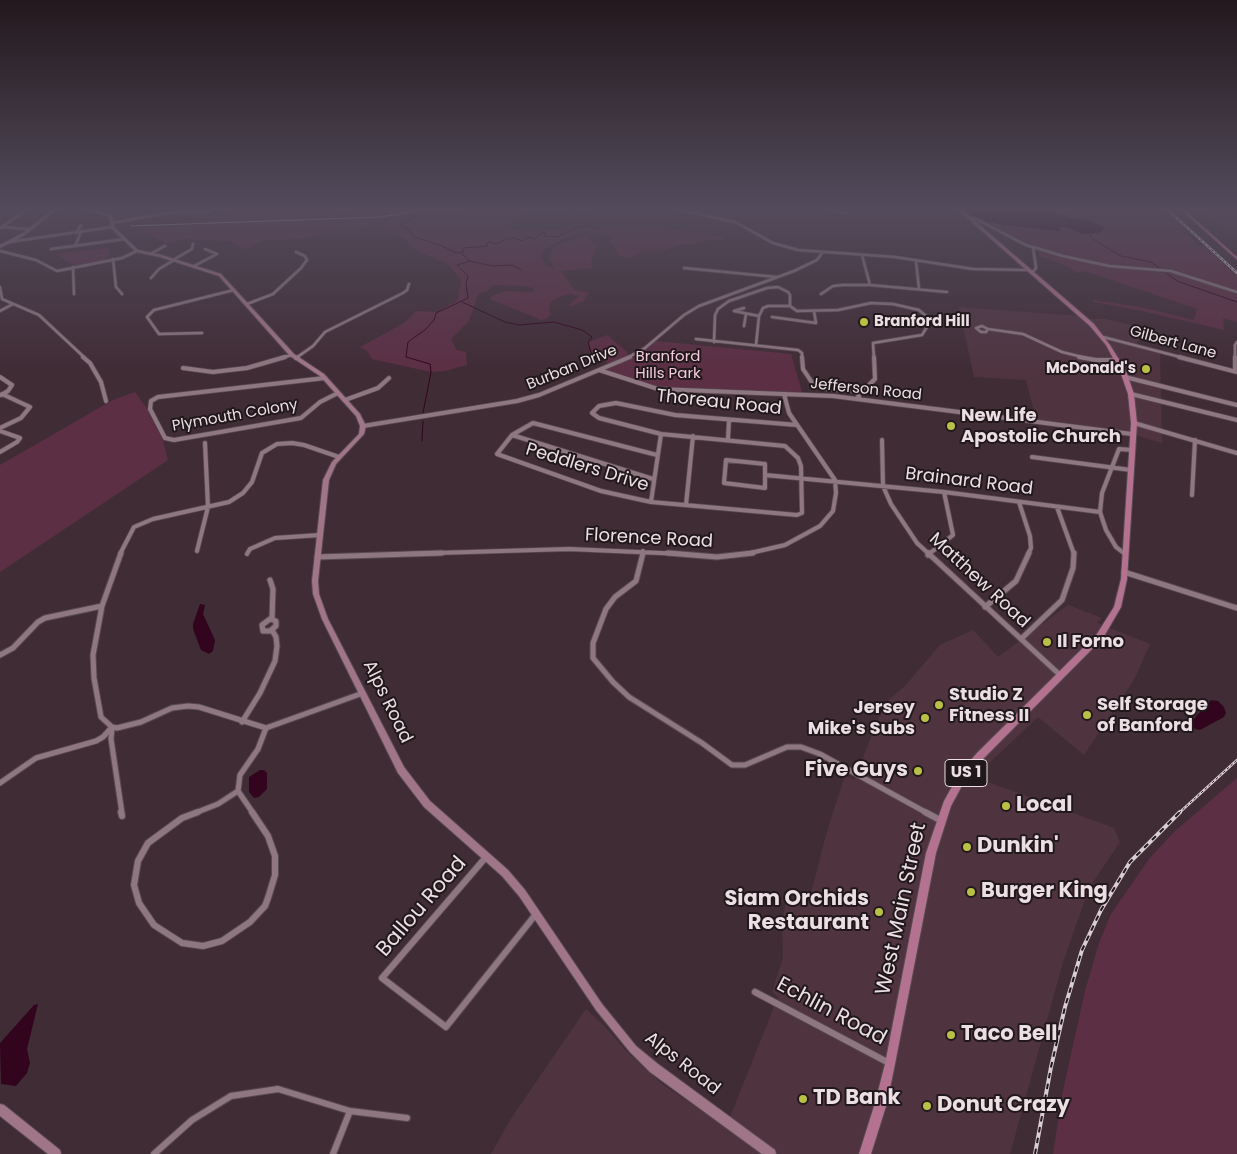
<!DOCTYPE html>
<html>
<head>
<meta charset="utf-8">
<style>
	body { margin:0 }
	canvas { display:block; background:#402c35 }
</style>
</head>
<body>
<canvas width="1237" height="1154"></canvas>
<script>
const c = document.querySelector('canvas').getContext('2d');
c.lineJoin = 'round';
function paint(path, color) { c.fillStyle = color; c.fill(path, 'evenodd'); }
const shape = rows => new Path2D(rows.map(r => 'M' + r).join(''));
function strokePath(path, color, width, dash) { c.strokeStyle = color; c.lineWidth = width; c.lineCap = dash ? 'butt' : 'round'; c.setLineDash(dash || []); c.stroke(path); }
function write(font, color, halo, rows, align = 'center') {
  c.font = font + ' Poppins,sans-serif'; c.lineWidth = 4; c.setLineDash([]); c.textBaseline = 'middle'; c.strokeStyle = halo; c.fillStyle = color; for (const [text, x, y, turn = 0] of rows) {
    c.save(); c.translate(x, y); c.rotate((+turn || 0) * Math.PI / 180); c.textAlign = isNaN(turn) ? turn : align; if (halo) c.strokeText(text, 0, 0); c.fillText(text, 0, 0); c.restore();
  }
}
paint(shape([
	[959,307,1082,316,1085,319,1106,319,1152,330,1141,330,1137,346,1160,353,1162,443,1132,434,1037,422,1026,380,974,377],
	[1068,605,1102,618,1097,623,1150,644,1135,678,1084,755,1038,717,986,766,977,778,1114,828,1120,842,1089,888,1063,962,1010,1154,491,1154,510,1120,586,1009,604,1026,628,1053,662,1084,726,1127,778,997,772,992,783,958,782,923,786,901,808,905,826,835,845,775,854,780,885,703,905,686,940,645,973,630,998,657]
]), '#4f3440');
paint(shape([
	[218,209,271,209,296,211,319,209,578,209,506,217,511,224,512,229,522,231,556,230,576,225,601,227,624,225,660,226,665,226,666,229,707,233,722,237,723,240,708,240,697,244,682,244,664,251,638,253,629,259,618,255,615,247,609,243,612,236,586,231,570,236,546,248,541,255,543,262,549,267,555,269,548,259,553,248,560,244,583,236,587,236,597,246,591,260,592,268,561,271,574,290,589,292,584,301,572,306,568,305,579,296,570,294,560,297,551,302,549,308,551,314,546,319,541,320,490,299,492,296,504,291,534,292,533,288,524,286,493,285,487,291,478,294,469,321,451,339,457,350,466,352,467,365,445,371,431,372,372,359,367,351,360,347,404,323,416,311,437,312,458,300,461,279,447,264,412,248,406,240,385,230,385,225,382,223,375,223,364,229,325,231,303,239,263,240,246,249,235,246,233,242,226,241,184,239,166,243,136,228,204,224,214,219,229,216,229,213,215,211],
	[1044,209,1164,209,1186,229,1184,233,1192,238,1197,246,1204,246,1237,276,1237,291,1171,268,1110,265,1083,260,1029,244,973,217,1004,225,1060,231,1060,228,1064,226,1082,234,1098,233,1089,220,1068,217],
	[1196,209,1237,209,1237,230,1221,229],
	[110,248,107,260,76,266,55,254],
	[1038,251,1112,268,1175,274,1216,286,1237,294,1237,322,1223,318,1224,330,1142,311,1093,302,1093,300,1140,307,1194,320,1197,309,1085,271,1079,273,1071,268,1039,256],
	[607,335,627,352,628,356,610,364,594,355,589,346,589,342],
	[656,341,791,354,802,392,663,387,647,384,605,370,640,354],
	[135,392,146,407,163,441,168,460,0,572,0,465,113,400],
	[1237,778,1237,1154,1053,1154,1062,1095,1085,991,1099,943,1111,914,1149,859,1175,831]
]), '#5c2f44');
paint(shape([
	[965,209,1044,209,1068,217,1089,220,1104,227,1102,231,1098,233,1082,234,1064,226,1060,228,1060,231,1057,231,1004,225,982,220],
	[200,604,205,605,203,614,215,640,213,651,209,654,201,650,193,629,193,624],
	[1211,700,1218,701,1224,707,1226,713,1224,717,1200,730,1195,729,1191,725,1191,722],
	[260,770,264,770,267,773,267,789,259,797,254,798,249,792,249,777],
	[38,1004,27,1049,30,1063,27,1073,16,1086,1,1084,0,1043,34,1005]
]), '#32041d');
strokePath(shape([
	[326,209,339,213,399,209],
	[404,209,415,215,414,218,401,225,402,227,409,230,414,237,442,246,456,253,463,252,464,248,487,246,488,242,497,244,506,239,515,238,522,241,528,237,535,239,542,232,545,233,544,236,557,237,575,228,588,226,599,230],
	[415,217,445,213,457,215,469,209],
	[1090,232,1092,234,1089,236,1091,238,1121,256,1151,262,1177,281,1237,302],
	[470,261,492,266,512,265,521,270],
	[462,302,505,322,519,325,554,322,582,330,592,337,588,342,592,356,602,361],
	[423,413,431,372,430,364,406,357,408,342,426,329,434,320,436,313,468,298,466,284,468,276,457,265,470,261,462,254],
	[422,441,423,421]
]), '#32041d', 1);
const streetFar3 = shape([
	[676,209,735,222,773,243,798,250,895,257,973,269,1028,270],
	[582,210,584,209],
	[828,211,847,213],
	[966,217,976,219,1026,245,1063,256,1109,266,1171,271,1237,292],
	[111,223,173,212,210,212],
	[1,227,29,229],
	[0,228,28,209],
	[76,233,81,225],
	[9,242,112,227],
	[75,246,81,232],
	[51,249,125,239],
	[205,249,217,254],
	[0,251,36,260,57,271,122,258,137,251],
	[150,254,165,246],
	[862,255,870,285],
	[113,259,116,287,122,294],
	[173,260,192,249,193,244],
	[916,261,919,289],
	[194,266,217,254],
	[73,267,74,294],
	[684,268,777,277],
	[1032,273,1036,268,1033,247],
	[151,278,159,269,174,260],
	[0,287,2,299,39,315,85,358],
	[821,294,833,286,843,285,870,285,947,292],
	[247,304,273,294,301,268,307,260,305,256,296,252],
	[744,308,734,311,759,316],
	[0,311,13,304],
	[772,317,816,323,814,311],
	[744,326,746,314],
	[982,326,988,329,986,332,981,332,976,328,982,326],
	[988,329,1023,334,1062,352,1086,358],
	[202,333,159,334,147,317,154,310,234,290],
	[1103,337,1184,358],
	[696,339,798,350,802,353,802,358],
	[714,342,715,315,718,309,729,301,767,288,778,287,788,292,790,295,790,306,797,311,838,310,871,303,893,304,919,310,926,316,930,322,922,335,873,343,874,358],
	[756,345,759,316,763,308,768,306,790,306],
	[281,358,292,355],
	[296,358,313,346,325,332,403,293,407,290,409,284],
	[627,358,645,348,684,315,699,306,794,271,817,260,822,253],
	[1235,358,1235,345,1237,342]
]);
const streetFar2 = shape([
	[83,357,90,363,101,382,106,401],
	[802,357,803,369,813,384,827,389,856,391],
	[1079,357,1096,360,1117,360],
	[1179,357,1237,372],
	[1235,357,1235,371],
	[296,358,298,357],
	[183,368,213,372,247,368,285,357],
	[599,370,658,389,833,396,1132,434],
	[0,377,12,385,8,391,1,395],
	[1125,377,1237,405],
	[325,378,158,397,151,401,150,409,165,438,174,440,301,418,320,402,338,393],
	[1131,394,1237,420],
	[860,399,856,391,868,386,875,379,874,357],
	[345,400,378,388,389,378],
	[1134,423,1237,453],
	[363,426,517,401,539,395,630,357],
	[0,428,21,418,30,407,2,394],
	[0,431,20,438,17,442,0,452],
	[512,435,653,479],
	[728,439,729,420],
	[882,440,883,486,891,504,917,543,929,554],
	[657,455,533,423,512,435,497,454,601,491,651,502,797,515,802,513,801,466,798,458,785,446,661,434,599,418,592,413,599,406,616,403,675,415,797,425],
	[1032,457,1131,470],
	[726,460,765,464,765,488,724,483,726,460],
	[765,475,944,492,1100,512],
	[1192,495,1195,440],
	[651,502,661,434],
	[1019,502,1030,536,1031,548,1028,554],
	[686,505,693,436],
	[1057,507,1074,554],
	[197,551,208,507,205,443],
	[120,554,134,527,153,519,229,502,243,493,252,482,262,453,277,444,292,443,304,445,339,457],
	[247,554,250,549,275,538,320,535],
	[403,554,569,549,683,554],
	[642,554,643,551],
	[746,554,785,545,820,526,833,511,836,493,835,480,789,413,784,394],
	[929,554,953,535,944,492],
	[1125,554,1116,547,1106,530,1100,512,1102,493,1119,449,1132,450]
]);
const streetFar1 = shape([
	[121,553,102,606,93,655,94,678,101,717,112,727,117,728,141,722,172,708,188,706,199,707,266,728,363,693],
	[643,553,636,581,615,597,606,609,593,643,593,658,613,682,629,697,702,743,732,765,745,765,787,747,801,747,820,754,927,813],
	[668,553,717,557,753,553],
	[928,553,1060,675],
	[928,555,930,553],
	[317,557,442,553],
	[1124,572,1237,608],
	[270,580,273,589,272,619],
	[985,607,1016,581,1029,553],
	[270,619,276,621,276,626,270,631,263,631,262,625,270,619],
	[1021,639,1062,600,1073,568,1074,553],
	[0,655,13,648,38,622,45,618,102,606],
	[242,722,260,693,275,661,277,646,276,637,272,630],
	[112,728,111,739,122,813],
	[0,783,36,758,96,741,103,737,112,727],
	[238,791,240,775,258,749,266,728],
	[195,813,218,804,238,791,253,813]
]);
const street = shape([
	[121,812,122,816],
	[198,812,182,818,148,843,138,861,134,885,139,903,154,925,182,943,203,946,222,941,250,922,265,906,268,898,275,875,275,856,268,836,252,812],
	[925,812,940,820],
	[486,857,382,978,446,1027,536,914],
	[755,992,889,1063],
	[154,1154,192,1120,231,1096,278,1089,350,1111,407,1118],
	[333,1154,350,1111]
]);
const secondary = shape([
	[53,209,57,209,25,235,0,248,0,245,23,233,53,209],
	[79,209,85,209,110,214,114,219,114,227,138,250,162,255,221,274,294,354,324,374,360,414,366,426,364,434,336,464,329,480,318,581,319,594,328,619,404,767,430,801,508,870,525,890,602,1004,636,1046,658,1064,775,1150,776,1154,762,1154,650,1072,630,1052,596,1010,519,896,502,876,424,807,398,773,322,619,313,594,312,581,323,480,332,462,359,434,360,426,356,416,320,376,290,356,219,276,160,257,136,252,111,228,110,219,108,216,79,209],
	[0,1104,4,1105,60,1150,61,1154,48,1154,0,1116,0,1104]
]);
const primary = shape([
	[957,209,961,209,1094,324,1110,345,1126,371,1134,394,1137,423,1127,579,1121,607,1103,638,983,759,965,780,951,806,936,853,895,1064,887,1103,871,1154,859,1154,875,1103,885,1064,926,853,944,801,959,774,977,753,1097,634,1114,607,1121,579,1131,423,1128,394,1120,371,1106,345,1090,326,957,209]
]);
const highway = shape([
	[1180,209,1184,209,1237,257,1237,260,1180,209]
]);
strokePath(streetFar3, '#594951', 4);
strokePath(streetFar2, '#594951', 5.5);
strokePath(streetFar1, '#594951', 7);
strokePath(street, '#594951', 8);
strokePath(secondary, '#594951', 2);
strokePath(primary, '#594951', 2);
strokePath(highway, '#594951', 1);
strokePath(streetFar3, '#8e7780', 2.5);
strokePath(streetFar2, '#8e7780', 4);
strokePath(streetFar1, '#8e7780', 5);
strokePath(street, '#8e7780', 6);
paint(secondary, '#a17588');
paint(primary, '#b47291');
paint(highway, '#ce6f9c');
strokePath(shape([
	[131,226,379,217,402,214,419,209]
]), '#dacdd2', 1);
const railFar1 = shape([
	[1167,209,1237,273],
	[1179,813,1237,760]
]);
const rail = shape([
	[1035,1154,1051,1067,1065,1007,1082,950,1101,910,1130,862,1180,812]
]);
strokePath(railFar1, '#dacdd2', 2.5);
strokePath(rail, '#dacdd2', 4);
strokePath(railFar1, '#21181c', 1, [2.5]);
strokePath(rail, '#21181c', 2, [5.5]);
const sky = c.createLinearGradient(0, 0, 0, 370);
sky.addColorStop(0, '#23181d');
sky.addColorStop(0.56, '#534b5c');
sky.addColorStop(1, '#534b5c00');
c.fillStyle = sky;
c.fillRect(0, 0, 1237, 370);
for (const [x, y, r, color] of [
	[864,322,5,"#bac045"],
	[1146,369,5,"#bac045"],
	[951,426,5,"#bac045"],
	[1047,642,5,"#bac045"],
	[939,705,5,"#bac045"],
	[1087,715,5,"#bac045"],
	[925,718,5,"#bac045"],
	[918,771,5,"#bac045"],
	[1006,806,5,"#bac045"],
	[967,847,5,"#bac045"],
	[971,892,5,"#bac045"],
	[879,912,5,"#bac045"],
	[951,1035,5,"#bac045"],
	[803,1099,5,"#bac045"],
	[927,1106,5,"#bac045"]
]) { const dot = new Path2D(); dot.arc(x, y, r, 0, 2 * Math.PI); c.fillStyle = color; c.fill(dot); strokePath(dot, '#21181c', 2); }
write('bold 15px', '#ecdfe4', '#21181c', [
	["Branford Hill",874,322],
	["McDonald's",1136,369,"right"]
], 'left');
write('15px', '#ecdfe4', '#21181c', [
	["Gilbert Lane",1173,343,15],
	["Burban Drive",572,368,-22],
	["Jefferson Road",866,390,6],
	["Plymouth Colony",235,416,-10]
]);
write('15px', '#f3cadb', '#21181c', [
	["Branford",668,357],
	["Hills Park",668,374]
]);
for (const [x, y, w] of [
	[966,773,42]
]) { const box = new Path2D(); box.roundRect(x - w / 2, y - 13.5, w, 27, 4); c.fillStyle = '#21181c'; c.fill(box); strokePath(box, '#ecdfe4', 1); }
write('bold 16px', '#ecdfe4', null, [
	["US 1",966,773]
]);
write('18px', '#ecdfe4', '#21181c', [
	["Thoreau Road",719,403,6],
	["Peddlers Drive",587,468,17],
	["Brainard Road",969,482,7],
	["Florence Road",649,539,3],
	["Matthew Road",979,581,43],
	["Alps Road",387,702,64],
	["Alps Road",682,1064,38]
]);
write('bold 18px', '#ecdfe4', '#21181c', [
	["New Life",961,416],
	["Apostolic Church",961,437],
	["Il Forno",1057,642],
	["Studio Z",949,695],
	["Fitness II",949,716],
	["Self Storage",1097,705],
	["of Banford",1097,726],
	["Jersey",915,708,"right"],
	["Mike's Subs",915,729,"right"]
], 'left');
write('bold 21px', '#ecdfe4', '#21181c', [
	["Five Guys",908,771,"right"],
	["Local",1016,806],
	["Dunkin'",977,847],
	["Burger King",981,892],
	["Siam Orchids",869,900,"right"],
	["Restaurant",869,924,"right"],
	["Taco Bell",961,1035],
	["TD Bank",813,1099],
	["Donut Crazy",937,1106]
], 'left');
write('21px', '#ecdfe4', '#21181c', [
	["Ballou Road",422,907,-49],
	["West Main Street",902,909,-78],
	["Echlin Road",831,1012,28]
]);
</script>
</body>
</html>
